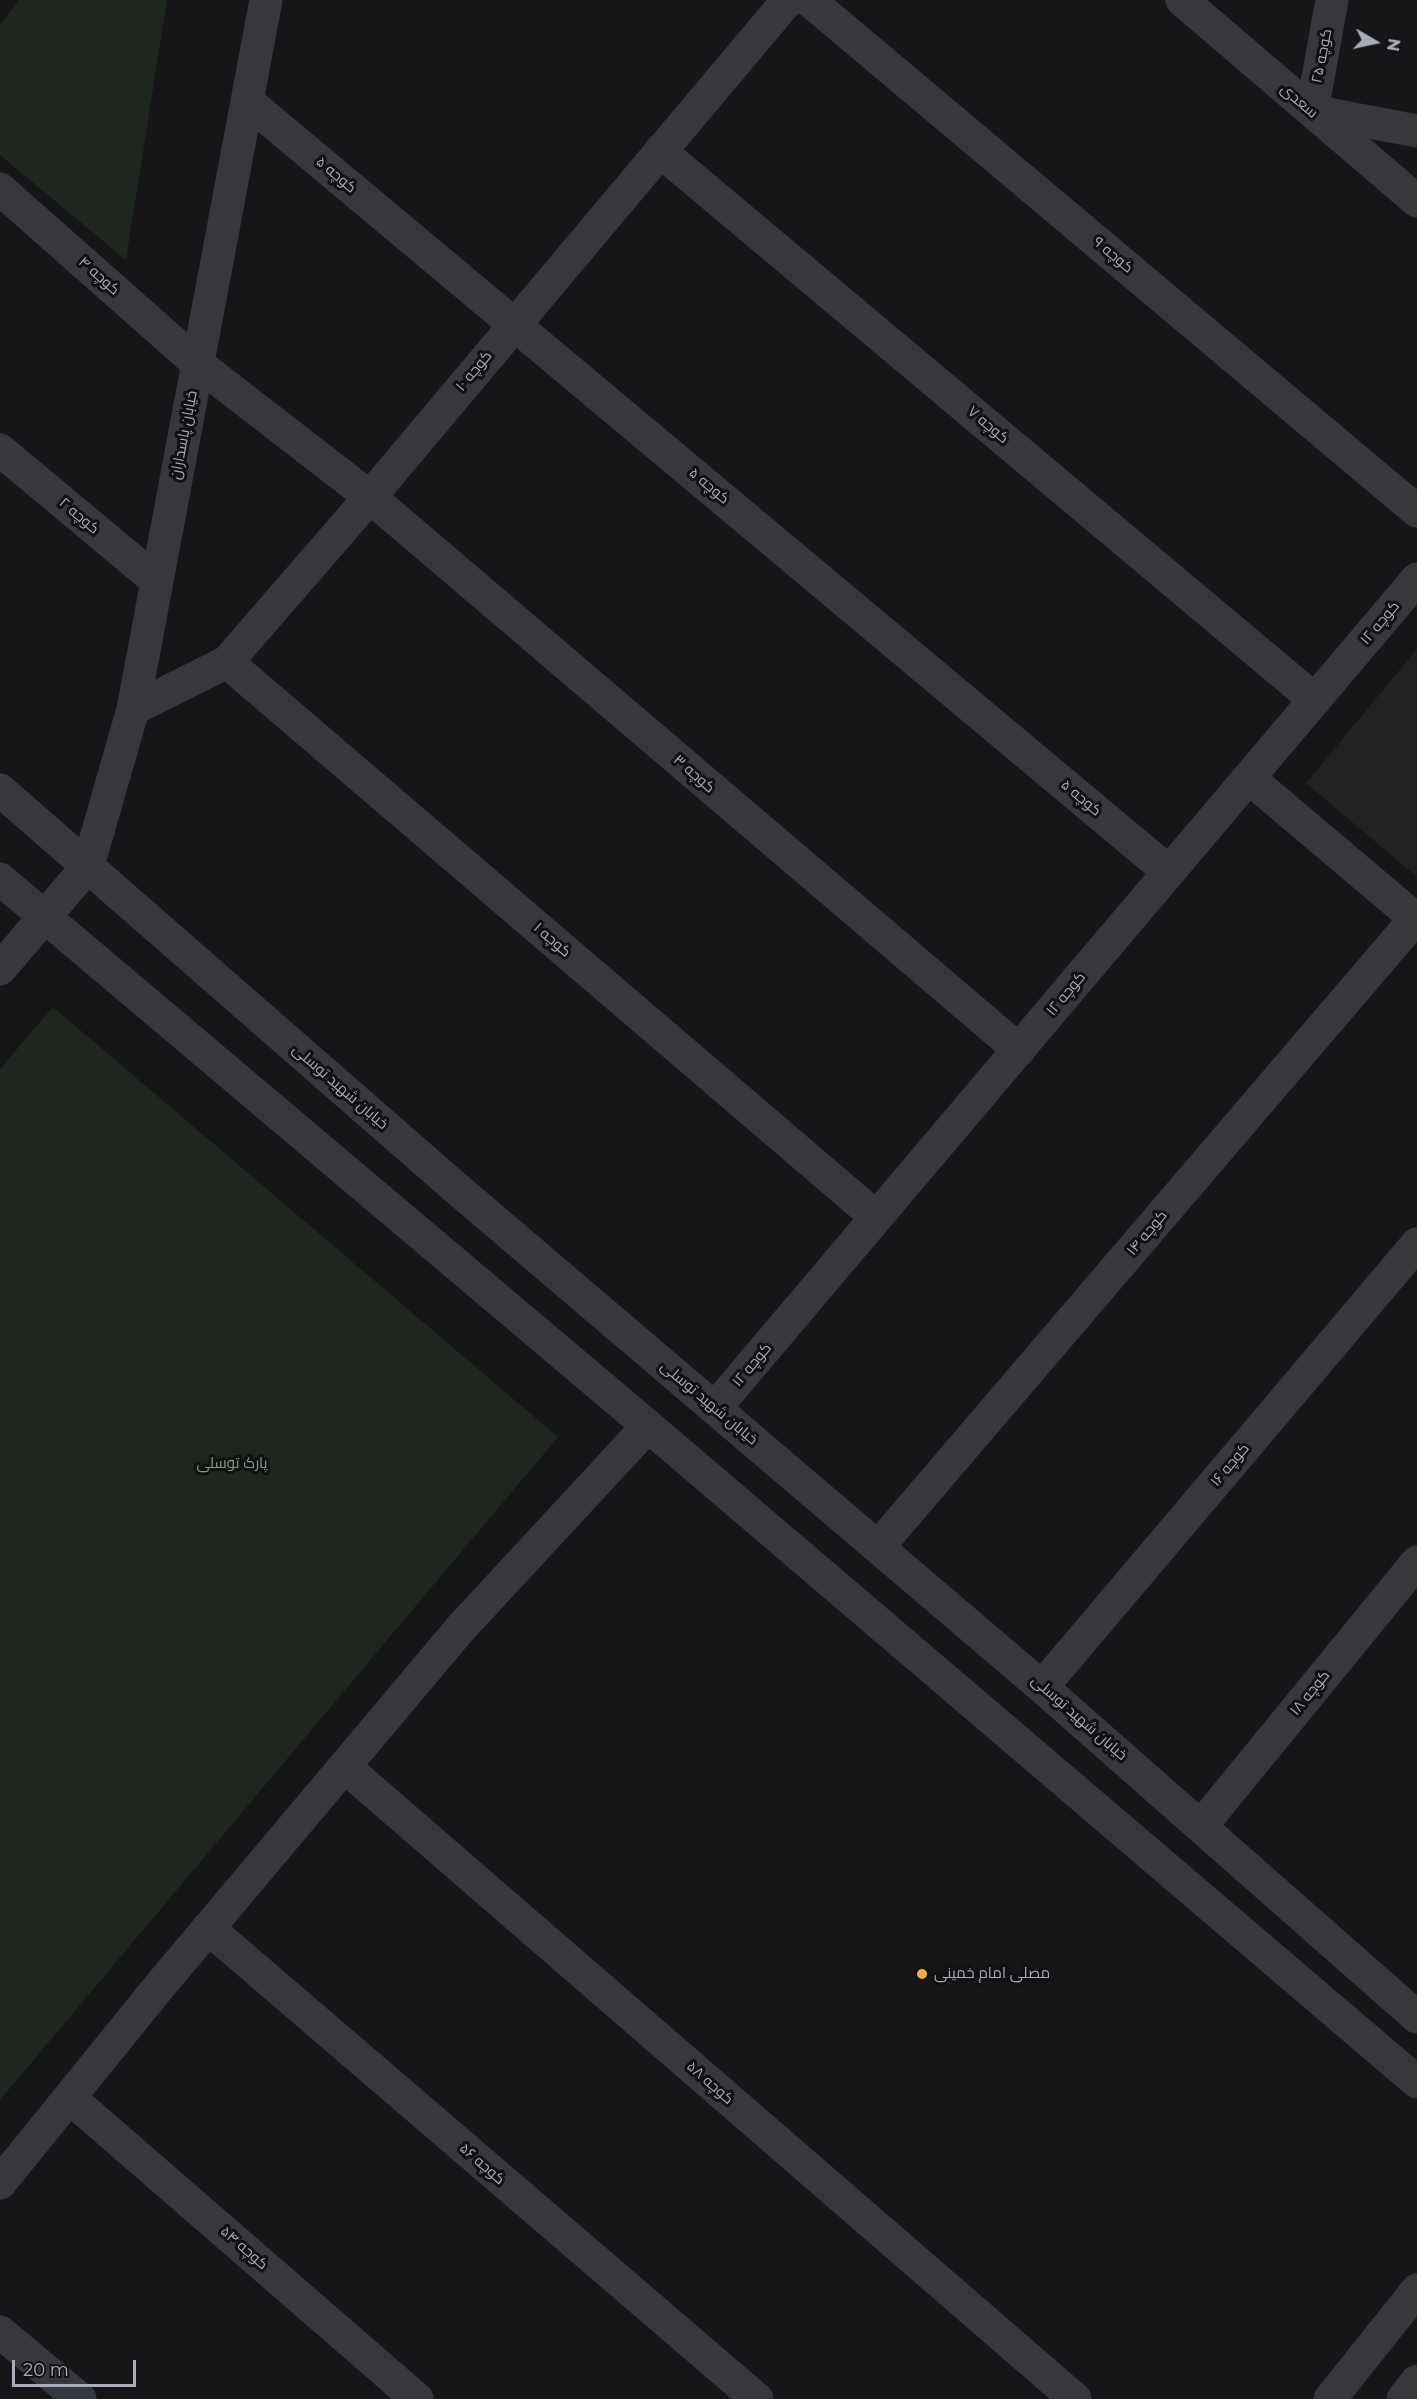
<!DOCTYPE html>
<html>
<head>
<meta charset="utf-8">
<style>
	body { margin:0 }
	#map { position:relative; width:1417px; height:2399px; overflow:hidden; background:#161618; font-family:Montserrat,sans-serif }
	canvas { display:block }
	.north { position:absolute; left:1345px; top:12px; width:60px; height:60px; -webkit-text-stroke:4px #111113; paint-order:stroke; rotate:99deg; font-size:16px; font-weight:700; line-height:24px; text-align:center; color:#a8adb8 }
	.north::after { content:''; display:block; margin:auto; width:21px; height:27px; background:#a8adb8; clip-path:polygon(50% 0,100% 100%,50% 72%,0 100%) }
	.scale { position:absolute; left:12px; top:2360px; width:124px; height:27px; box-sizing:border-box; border:3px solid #a8adb8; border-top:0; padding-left:8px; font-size:18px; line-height:21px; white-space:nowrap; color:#a8adb8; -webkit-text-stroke:4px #111113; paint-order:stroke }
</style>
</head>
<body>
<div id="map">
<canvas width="1417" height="2399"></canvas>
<div class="north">N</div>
<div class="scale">20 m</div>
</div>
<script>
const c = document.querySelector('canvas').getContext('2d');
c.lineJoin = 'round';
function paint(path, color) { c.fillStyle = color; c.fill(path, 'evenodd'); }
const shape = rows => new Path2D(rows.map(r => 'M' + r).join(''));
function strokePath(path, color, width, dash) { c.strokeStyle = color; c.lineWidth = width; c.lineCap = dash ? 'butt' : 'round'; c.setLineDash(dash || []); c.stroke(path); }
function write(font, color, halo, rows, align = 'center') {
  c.font = font + ' Montserrat,Cairo,sans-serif'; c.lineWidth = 6; c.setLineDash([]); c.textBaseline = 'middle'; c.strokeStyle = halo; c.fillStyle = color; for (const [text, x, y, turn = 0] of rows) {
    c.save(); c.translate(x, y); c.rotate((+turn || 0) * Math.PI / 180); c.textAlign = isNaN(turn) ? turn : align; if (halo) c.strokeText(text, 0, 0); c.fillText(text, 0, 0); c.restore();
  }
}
paint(shape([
	[1417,649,1417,877,1306,783]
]), '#222225');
paint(shape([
	[19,0,167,0,126,260,0,155,0,25],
	[53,1007,558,1437,0,2100,0,1069]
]), '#1e261f');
strokePath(shape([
	[809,0,1417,511],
	[1182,0,1417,201],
	[1332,0,1312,111,1417,131],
	[247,101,1169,872],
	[660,151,1315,700],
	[0,189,198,364,370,497,1019,1050],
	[0,450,157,581],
	[227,662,876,1217],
	[133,709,227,662,370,497,788,0],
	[1249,778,1417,920],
	[0,790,456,1188,1042,1687,1417,2017],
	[0,879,648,1426,1417,2082],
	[0,969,88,866,133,709,266,0],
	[715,1408,1417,579],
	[878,1547,1415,919],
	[1042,1687,1417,1244],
	[345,1767,1075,2399],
	[1202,1825,1417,1562],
	[208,1928,757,2399],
	[70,2098,417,2399],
	[0,2183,158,1988,460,1629,648,1426],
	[0,2332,80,2399],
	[1330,2399,1417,2290],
	[1403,2399,1417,2381]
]), '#37383d', 33);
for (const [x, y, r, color] of [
	[922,1974,6,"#f2b134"]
]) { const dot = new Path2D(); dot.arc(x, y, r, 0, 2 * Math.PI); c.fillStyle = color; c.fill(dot); strokePath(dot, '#111113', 2); }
write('15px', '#a8adb8', '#111113', [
	["کوچه ۲۵",1322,56,-79],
	["سعدی",1299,101,41],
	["کوچه ۵",336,175,40],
	["کوچه ۹",1113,255,40],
	["کوچه ۴",99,276,42],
	["کوچه ۱۰",474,371,-50],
	["کوچه ۷",988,425,40],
	["خیابان پاسداران",184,435,-79],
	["کوچه ۵",709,486,40],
	["کوچه ۲",79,516,40],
	["کوچه ۱۲",1380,623,-50],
	["کوچه ۳",694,774,41],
	["کوچه ۵",1081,798,40],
	["کوچه ۱",552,940,41],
	["کوچه ۱۲",1066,994,-50],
	["خیابان شهید توسلی",340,1087,41],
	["کوچه ۱۴",1147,1233,-50],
	["کوچه ۱۲",752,1365,-50],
	["خیابان شهید توسلی",709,1403,40],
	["کوچه ۱۶",1230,1465,-50],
	["کوچه ۱۸",1310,1693,-51],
	["خیابان شهید توسلی",1079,1718,41],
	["کوچه ۵۸",710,2083,41],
	["کوچه ۵۶",482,2164,41],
	["کوچه ۵۴",244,2248,41]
]);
write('15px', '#7fa381', '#111113', [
	["پارک توسلی",232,1464]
]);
write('15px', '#a8adb8', '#111113', [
	["مصلی امام خمینی",934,1974]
], 'left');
</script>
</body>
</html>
